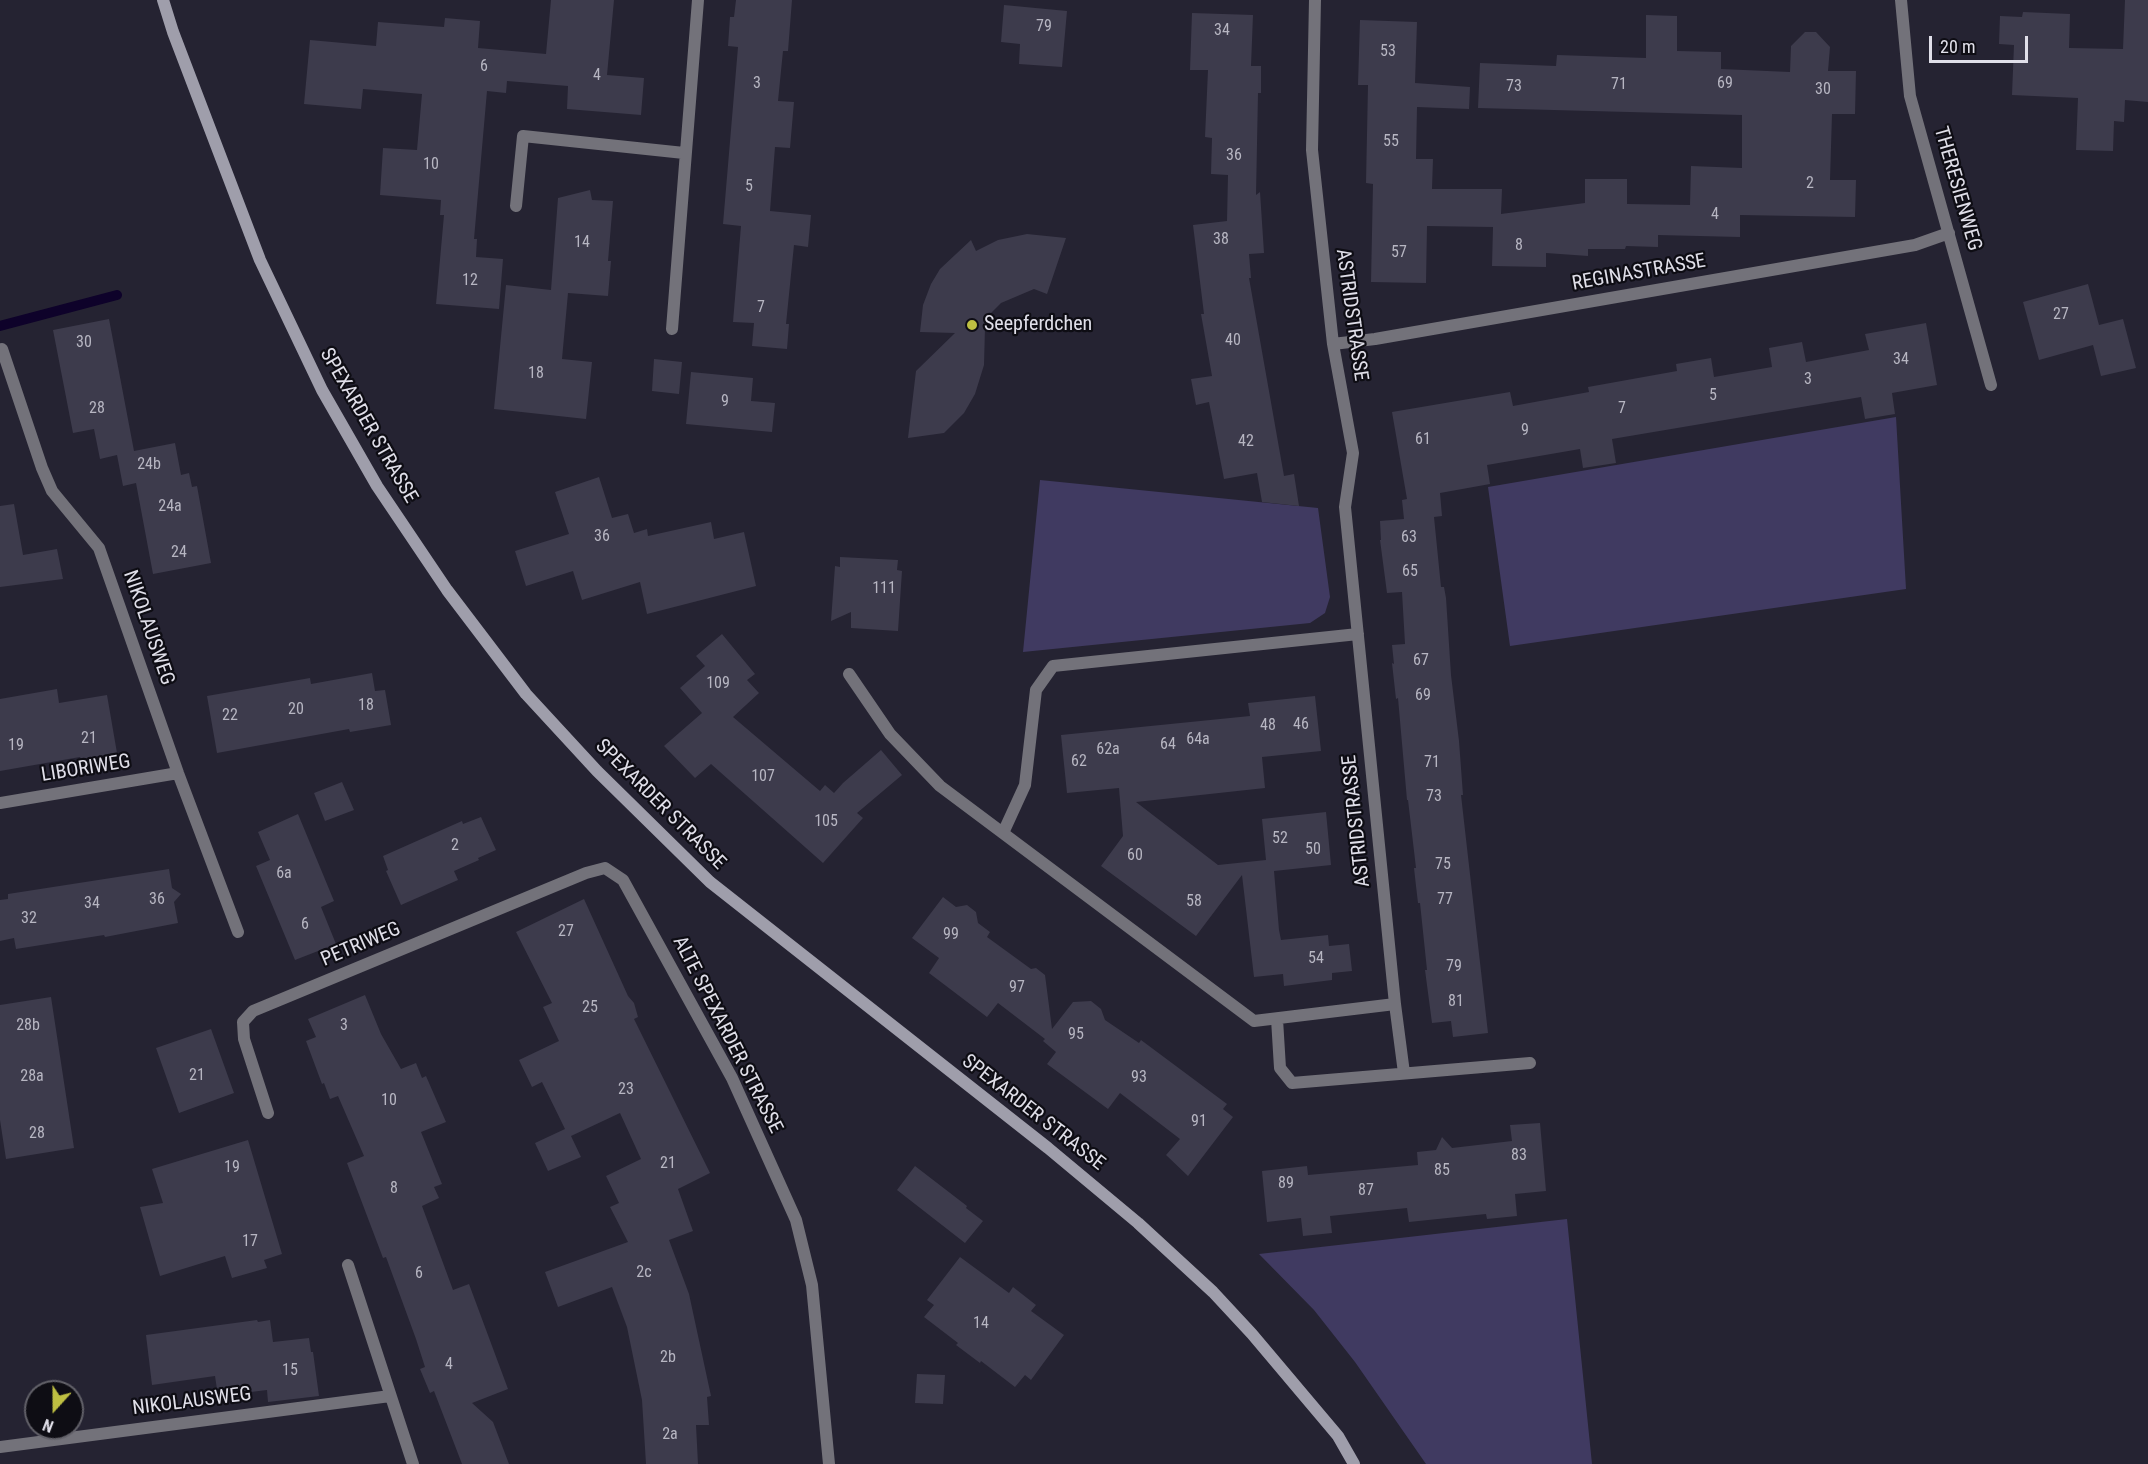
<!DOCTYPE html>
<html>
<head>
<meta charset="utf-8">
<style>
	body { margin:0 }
	#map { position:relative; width:2148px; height:1464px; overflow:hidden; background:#252332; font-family:"Roboto Condensed",sans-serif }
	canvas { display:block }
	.north { position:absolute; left:24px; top:1380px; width:60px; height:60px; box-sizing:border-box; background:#0e0d14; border:2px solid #626169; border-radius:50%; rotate:201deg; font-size:16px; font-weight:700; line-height:24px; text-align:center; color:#e0dfe9 }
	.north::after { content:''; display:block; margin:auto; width:21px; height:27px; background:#bebf42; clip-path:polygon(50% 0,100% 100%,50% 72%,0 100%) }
	.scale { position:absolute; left:1929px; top:36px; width:99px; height:27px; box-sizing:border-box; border:3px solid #e0dfe9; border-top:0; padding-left:8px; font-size:18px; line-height:21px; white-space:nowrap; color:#e0dfe9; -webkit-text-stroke:4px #0e0d14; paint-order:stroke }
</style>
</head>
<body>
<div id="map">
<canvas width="2148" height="1464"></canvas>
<div class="north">N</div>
<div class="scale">20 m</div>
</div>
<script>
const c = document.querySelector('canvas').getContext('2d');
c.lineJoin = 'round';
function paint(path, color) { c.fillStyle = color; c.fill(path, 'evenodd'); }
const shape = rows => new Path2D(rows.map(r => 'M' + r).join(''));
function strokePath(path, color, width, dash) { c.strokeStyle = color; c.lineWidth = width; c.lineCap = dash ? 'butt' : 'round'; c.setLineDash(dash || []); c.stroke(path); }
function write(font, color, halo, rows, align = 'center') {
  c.font = font + ' "Roboto Condensed",sans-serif'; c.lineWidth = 4.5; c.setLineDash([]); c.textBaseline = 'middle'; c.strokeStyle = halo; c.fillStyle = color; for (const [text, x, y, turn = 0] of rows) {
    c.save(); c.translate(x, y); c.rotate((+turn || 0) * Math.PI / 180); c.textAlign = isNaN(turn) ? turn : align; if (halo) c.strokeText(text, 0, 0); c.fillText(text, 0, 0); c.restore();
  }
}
paint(shape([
	[1896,417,1906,589,1510,646,1488,487],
	[1040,480,1318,508,1330,597,1325,613,1310,623,1023,652],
	[1567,1219,1592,1464,1426,1464,1355,1362,1314,1310,1259,1254]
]), '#403a61');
strokePath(shape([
	[0,326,117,295]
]), '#0e022a', 10);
paint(shape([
	[551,0,614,0,607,75,644,78,641,115,567,109,568,86,507,81,506,93,487,91,474,239,477,239,476,257,503,259,499,309,436,304,444,215,440,215,441,200,380,195,383,148,417,150,422,94,363,89,361,109,304,104,310,40,376,46,378,22,444,27,445,18,480,21,478,48,546,54],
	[736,0,792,0,788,51,783,51,778,101,794,102,790,148,775,147,770,211,811,215,808,247,794,245,786,324,789,324,787,349,752,346,754,323,733,322,741,226,723,224,738,47,728,46,730,17,734,17],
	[2125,0,2148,0,2148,102,2125,100,2124,122,2114,121,2113,151,2076,150,2078,98,2012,95,2014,45,1999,44,2000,16,2022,17,2023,12,2070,14,2069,48,2123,49],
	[1004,5,1067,11,1062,67,1019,64,1020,44,1001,42],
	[1192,13,1253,15,1251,66,1261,66,1261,93,1258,93,1256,195,1260,192,1264,253,1249,254,1251,278,1249,278,1284,476,1294,474,1299,506,1262,502,1257,473,1224,479,1209,402,1196,405,1191,379,1212,376,1201,314,1204,314,1193,225,1227,221,1228,175,1211,174,1212,138,1205,137,1208,70,1190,70],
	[1646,15,1677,16,1677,51,1721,52,1721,69,1790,72,1791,46,1805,32,1816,32,1830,47,1828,71,1856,71,1855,114,1832,114,1830,180,1856,180,1855,217,1740,215,1740,237,1658,235,1658,247,1626,246,1625,249,1588,249,1588,256,1546,253,1546,267,1492,266,1493,227,1427,226,1426,283,1371,282,1373,184,1366,183,1368,85,1358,85,1360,20,1417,22,1415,83,1470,87,1469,109,1417,107,1416,159,1433,159,1432,189,1502,189,1501,214,1585,203,1585,179,1627,179,1627,204,1690,205,1691,166,1742,168,1742,115,1478,108,1480,63,1556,66,1557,55,1646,58],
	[590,190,592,200,613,201,608,261,611,261,608,296,568,293,562,359,592,362,586,419,494,409,506,285,551,290,558,198],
	[1027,234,1066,238,1047,294,1034,289,1001,303,991,313,985,327,984,365,975,394,964,413,944,433,908,438,916,371,955,333,920,332,923,305,931,284,940,269,971,240,976,251,998,240],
	[2088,284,2099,325,2123,319,2136,368,2101,376,2093,345,2039,360,2023,302],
	[109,319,134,451,175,443,181,475,189,473,192,487,197,486,211,563,153,574,136,483,123,486,117,455,100,459,94,429,73,433,53,330],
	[1926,323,1937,385,1892,393,1895,414,1865,419,1861,397,1612,439,1616,463,1583,468,1580,449,1487,465,1490,484,1440,493,1442,516,1434,517,1441,587,1444,587,1446,598,1451,675,1459,741,1463,795,1461,795,1488,1033,1453,1037,1451,1021,1432,1023,1425,970,1427,970,1420,903,1418,903,1416,886,1414,868,1416,868,1408,800,1407,800,1398,698,1396,699,1392,663,1394,664,1392,645,1405,644,1402,592,1387,593,1380,540,1381,540,1380,521,1404,519,1402,500,1407,499,1392,412,1510,392,1513,406,1589,392,1588,387,1677,371,1676,364,1711,358,1714,377,1772,367,1769,348,1802,342,1806,362,1869,350,1865,334],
	[654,359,682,362,679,394,652,391],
	[691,372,753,378,751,401,775,403,772,432,686,424],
	[599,477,612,518,628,514,634,533,647,529,648,536,711,522,714,539,744,532,756,586,647,614,640,582,582,600,573,571,526,586,515,551,569,534,555,492],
	[14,504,23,555,57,549,63,579,0,587,0,506],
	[840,557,898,560,897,570,902,571,898,631,851,628,851,612,831,621,835,566,840,567],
	[722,634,755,674,747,680,759,693,733,717,820,791,825,785,834,793,843,783,881,750,902,775,857,813,863,818,823,863,711,764,695,778,664,746,702,713,680,688,705,666,696,656],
	[372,673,375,691,385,690,391,725,350,732,349,729,217,753,207,696,310,678,311,684],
	[57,689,59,703,107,695,117,753,81,759,80,757,0,771,0,699],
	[1315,696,1321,751,1262,757,1265,788,1136,802,1218,865,1266,860,1262,819,1326,812,1331,865,1274,871,1279,930,1281,940,1328,935,1329,946,1349,944,1352,971,1332,973,1332,980,1284,986,1283,974,1254,977,1242,875,1196,936,1101,866,1123,836,1119,788,1067,793,1061,735,1250,716,1248,703],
	[342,782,354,810,325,821,314,793],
	[298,814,334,901,321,907,336,944,295,960,256,866,270,860,258,832],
	[481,817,496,850,478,858,479,860,454,871,458,880,401,905,386,871,388,870,383,856,462,821,463,824],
	[169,869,172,888,181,894,174,902,178,923,105,937,104,935,16,949,14,938,0,941,0,900,8,899,8,894],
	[943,897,956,907,967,905,976,912,978,923,990,932,987,937,1031,969,1036,968,1045,975,1052,1029,1073,1002,1091,1001,1101,1009,1105,1020,1139,1043,1141,1040,1227,1104,1223,1109,1233,1117,1188,1176,1166,1155,1180,1139,1120,1093,1108,1109,1047,1064,1056,1052,1043,1041,1045,1039,998,1003,987,1017,929,973,939,958,912,938],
	[584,899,628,996,634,1003,638,1017,634,1019,710,1173,678,1189,693,1231,669,1240,689,1294,711,1396,707,1397,709,1425,696,1425,698,1464,646,1464,642,1400,627,1327,612,1287,558,1307,545,1272,628,1242,610,1207,619,1203,606,1176,641,1159,620,1113,571,1136,581,1157,548,1171,535,1143,565,1129,542,1082,532,1087,519,1060,559,1041,543,1007,552,1003,516,932],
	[365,995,381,1034,401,1069,416,1063,422,1078,426,1076,446,1122,421,1132,442,1184,434,1187,439,1198,422,1206,453,1290,469,1284,508,1389,472,1403,493,1422,509,1464,462,1464,434,1391,430,1393,420,1369,425,1367,416,1339,386,1257,383,1258,347,1163,364,1156,338,1096,330,1099,324,1083,322,1084,306,1041,316,1037,308,1019],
	[51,997,74,1148,6,1159,0,1120,0,1005],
	[211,1029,234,1093,179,1113,156,1048],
	[1540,1123,1546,1191,1515,1194,1517,1216,1487,1219,1486,1214,1409,1222,1407,1208,1330,1216,1332,1233,1303,1236,1301,1218,1267,1222,1262,1171,1307,1166,1308,1175,1418,1165,1417,1152,1436,1150,1442,1137,1452,1148,1512,1141,1510,1125],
	[248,1140,282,1254,264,1260,267,1268,232,1278,225,1256,160,1276,140,1207,163,1203,152,1169],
	[915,1166,967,1206,966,1208,983,1221,965,1243,897,1190],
	[960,1257,1009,1293,1013,1287,1036,1305,1031,1311,1064,1335,1031,1380,1025,1375,1015,1387,981,1361,980,1363,956,1345,958,1343,924,1317,934,1305,927,1300],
	[257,1320,258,1322,270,1320,273,1342,309,1338,311,1352,313,1352,319,1396,268,1402,267,1390,218,1396,215,1376,152,1385,146,1335],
	[917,1374,945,1375,943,1404,915,1403]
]), '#3d3b4c');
strokePath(shape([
	[1315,0,1312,150,1333,344,1353,453,1345,507,1395,1004,1404,1073],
	[1901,0,1910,96,1991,385],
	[516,206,523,136,684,153],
	[672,329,698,0],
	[1333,344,1375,339,1915,245,1949,233],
	[2,349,42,468,52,491,99,548,178,773,238,932],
	[849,674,890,734,940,786,1254,1021,1395,1004],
	[0,803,178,773],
	[1003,833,1025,785,1036,690,1053,666,1358,634],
	[1277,1019,1280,1068,1292,1083,1530,1063],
	[268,1113,244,1039,243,1022,253,1011,586,873,605,868,623,880,732,1078,796,1220,812,1285,829,1464],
	[348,1265,413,1464],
	[0,1447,390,1396]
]), '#73727a', 12);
strokePath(shape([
	[163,0,173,32,260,260,322,390,377,486,447,590,526,694,597,771,710,882,1048,1148,1138,1223,1213,1292,1252,1334,1338,1436,1354,1464]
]), '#9f9eab', 12);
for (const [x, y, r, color] of [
	[972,325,6,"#bebf42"]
]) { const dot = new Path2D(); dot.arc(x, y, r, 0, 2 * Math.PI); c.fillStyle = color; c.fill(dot); strokePath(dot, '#0e0d14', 2); }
write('16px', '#b7b6c2', null, [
	["79",1044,27],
	["34",1222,31],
	["53",1388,52],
	["6",484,67],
	["4",597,76],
	["3",757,84],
	["69",1725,84],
	["71",1619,85],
	["73",1514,87],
	["30",1823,90],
	["55",1391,142],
	["36",1234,156],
	["10",431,165],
	["2",1810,184],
	["5",749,187],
	["4",1715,215],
	["38",1221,240],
	["14",582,243],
	["8",1519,246],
	["57",1399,253],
	["12",470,281],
	["7",761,308],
	["27",2061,315],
	["40",1233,341],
	["30",84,343],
	["34",1901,360],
	["18",536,374],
	["3",1808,380],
	["5",1713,396],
	["9",725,402],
	["28",97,409],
	["7",1622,409],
	["9",1525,431],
	["61",1423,440],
	["42",1246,442],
	["24b",149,465],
	["24a",170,507],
	["36",602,537],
	["63",1409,538],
	["24",179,553],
	["65",1410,572],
	["111",884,589],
	["67",1421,661],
	["109",718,684],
	["69",1423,696],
	["18",366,706],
	["20",296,710],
	["22",230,716],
	["46",1301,725],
	["48",1268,726],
	["21",89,739],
	["64a",1198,740],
	["64",1168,745],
	["19",16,746],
	["62a",1108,750],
	["62",1079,762],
	["71",1432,763],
	["107",763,777],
	["73",1434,797],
	["105",826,822],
	["52",1280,839],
	["2",455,846],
	["50",1313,850],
	["60",1135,856],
	["75",1443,865],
	["6a",284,874],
	["36",157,900],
	["77",1445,900],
	["58",1194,902],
	["34",92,904],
	["32",29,919],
	["6",305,925],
	["27",566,932],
	["99",951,935],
	["54",1316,959],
	["79",1454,967],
	["97",1017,988],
	["81",1456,1002],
	["25",590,1008],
	["28b",28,1026],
	["3",344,1026],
	["95",1076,1035],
	["21",197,1076],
	["28a",32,1077],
	["93",1139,1078],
	["23",626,1090],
	["10",389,1101],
	["91",1199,1122],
	["28",37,1134],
	["83",1519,1156],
	["21",668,1164],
	["19",232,1168],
	["85",1442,1171],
	["89",1286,1184],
	["8",394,1189],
	["87",1366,1191],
	["17",250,1242],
	["2c",644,1273],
	["6",419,1274],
	["14",981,1324],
	["2b",668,1358],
	["4",449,1365],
	["15",290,1371],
	["2a",670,1435]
]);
write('20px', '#e0dfe9', '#0e0d14', [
	["THERESIENWEG",1957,189,74],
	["REGINASTRASSE",1639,273,-10],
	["ASTRIDSTRASSE",1351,315,82],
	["SPEXARDER STRASSE",368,426,60],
	["NIKOLAUSWEG",148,628,71],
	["LIBORIWEG",86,769,-9],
	["SPEXARDER STRASSE",660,805,45],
	["ASTRIDSTRASSE",1357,821,-96],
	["PETRIWEG",361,945,-23],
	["ALTE SPEXARDER STRASSE",727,1035,63],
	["SPEXARDER STRASSE",1033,1113,38],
	["NIKOLAUSWEG",192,1402,-7]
]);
write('20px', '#e0dfe9', '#0e0d14', [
	["Seepferdchen",984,325]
], 'left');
</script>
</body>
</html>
